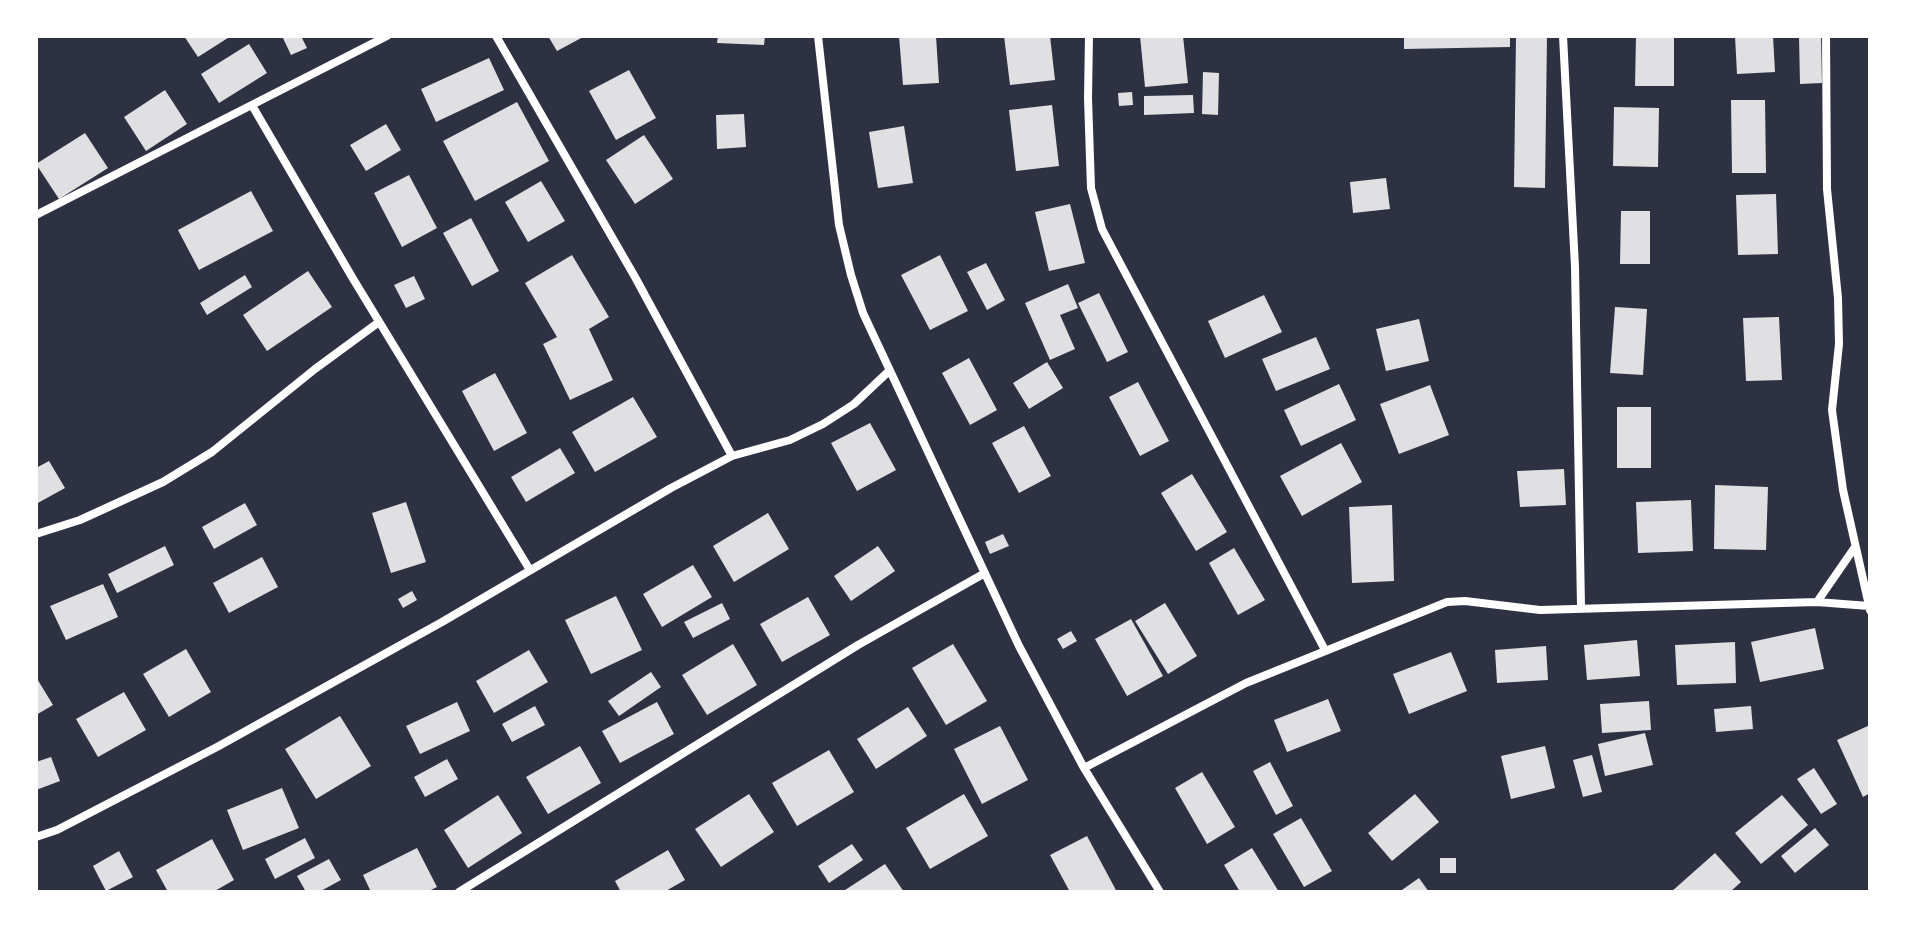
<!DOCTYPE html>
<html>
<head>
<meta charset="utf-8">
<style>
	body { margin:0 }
	#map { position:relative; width:1906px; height:928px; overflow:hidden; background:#2d3142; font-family:Raleway,sans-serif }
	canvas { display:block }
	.frame { position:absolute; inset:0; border:38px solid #fff; pointer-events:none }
</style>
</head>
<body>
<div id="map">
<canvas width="1906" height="928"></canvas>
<div class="frame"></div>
</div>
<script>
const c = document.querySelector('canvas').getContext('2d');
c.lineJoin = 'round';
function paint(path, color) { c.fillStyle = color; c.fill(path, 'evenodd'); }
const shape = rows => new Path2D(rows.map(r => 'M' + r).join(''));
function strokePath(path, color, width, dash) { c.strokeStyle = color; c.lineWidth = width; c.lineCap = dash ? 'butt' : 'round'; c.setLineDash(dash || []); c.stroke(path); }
paint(shape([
	[184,36,231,36,198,57],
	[282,36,301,36,307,48,291,55],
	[548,36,585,36,557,51],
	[718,36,765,36,764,45,717,43],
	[899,36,936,36,939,83,903,85],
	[1004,36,1050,36,1055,80,1010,85],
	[1140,36,1183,36,1188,83,1145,87],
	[1404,36,1510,36,1510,47,1404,49],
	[1516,36,1547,36,1545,188,1514,187],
	[1636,36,1674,36,1674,86,1635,86],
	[1735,36,1773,36,1775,72,1737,74],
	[1799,36,1821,36,1822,83,1800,84],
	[249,44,267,73,219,103,201,74],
	[489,58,504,90,436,122,421,89],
	[629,70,656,118,616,140,589,91],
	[1203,72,1219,73,1218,115,1202,114],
	[165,90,187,124,146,151,124,117],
	[1132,92,1133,105,1119,106,1118,93],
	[1193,95,1194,113,1144,115,1144,96],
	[1731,100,1765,100,1766,173,1732,173],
	[517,102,549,161,475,201,443,141],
	[1052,105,1059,166,1016,171,1009,110],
	[1614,107,1659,108,1658,167,1613,166],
	[744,114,746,147,717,149,716,115],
	[386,124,401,150,366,171,350,145],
	[904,126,913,183,878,188,869,132],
	[85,133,108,168,59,199,36,164],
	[644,135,673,179,635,204,606,160],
	[409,175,437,228,402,247,374,193],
	[1386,178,1390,209,1353,213,1350,182],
	[541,181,565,221,528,242,505,202],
	[251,191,273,231,199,270,178,230],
	[1776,194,1778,254,1738,255,1736,195],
	[1070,204,1085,263,1049,271,1035,212],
	[1621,211,1650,211,1650,264,1620,264],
	[471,218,499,271,472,286,443,233],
	[572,255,609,317,589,329,613,380,570,400,543,344,557,337,525,283],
	[940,255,968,311,930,330,901,275],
	[986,263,1005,300,987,310,967,272],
	[308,271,332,307,267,351,243,315],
	[245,275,252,287,207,315,200,303],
	[414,276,425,299,406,308,394,285],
	[1068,284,1078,308,1060,315,1075,349,1050,360,1025,303],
	[1099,293,1128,352,1107,362,1078,303],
	[1264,295,1282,332,1225,358,1208,321],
	[1615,307,1647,309,1643,375,1610,373],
	[1779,317,1782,380,1746,381,1743,318],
	[1419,319,1429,361,1386,371,1376,329],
	[1316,337,1330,369,1276,391,1262,359],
	[969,358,997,410,970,425,942,373],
	[1047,362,1063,388,1029,409,1013,383],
	[495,373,527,433,494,451,462,391],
	[1138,382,1169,441,1140,456,1109,397],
	[1339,384,1356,420,1301,446,1284,410],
	[1430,385,1449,435,1399,454,1380,404],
	[633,397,657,437,595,472,572,432],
	[1617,407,1651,407,1651,468,1617,468],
	[870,423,896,470,857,491,831,443],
	[1024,426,1051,476,1019,493,992,443],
	[1341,443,1362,482,1302,516,1280,476],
	[560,448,575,473,526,502,511,477],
	[49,461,65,488,36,504,36,468],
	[1564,469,1566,505,1520,507,1517,471],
	[1192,474,1227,532,1196,551,1161,493],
	[1715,485,1768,487,1766,550,1714,549],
	[1691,500,1693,551,1638,553,1636,502],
	[406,502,426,562,391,573,372,513],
	[245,503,257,525,214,549,202,527],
	[1392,505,1394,581,1352,583,1349,507],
	[768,513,789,549,734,582,713,546],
	[1003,534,1009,546,990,554,985,542],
	[165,546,174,565,117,593,108,574],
	[878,546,895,571,851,601,834,576],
	[1234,548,1265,600,1238,615,1209,563],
	[262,557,278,587,229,613,213,583],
	[693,565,712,597,662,627,643,594],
	[103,584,118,617,66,640,50,606],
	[412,591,417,600,403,608,398,599],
	[616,596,642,650,591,674,565,620],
	[808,597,830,635,782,662,760,624],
	[722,603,730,619,693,638,684,622],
	[1165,603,1197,656,1168,674,1135,621],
	[1131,619,1163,676,1127,696,1095,639],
	[1815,628,1824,669,1760,682,1751,642],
	[1071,631,1077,641,1063,649,1057,639],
	[1637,640,1640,676,1587,680,1584,645],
	[1735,642,1736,683,1677,685,1675,645],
	[733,644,757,685,707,715,682,675],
	[953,644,987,701,946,725,912,668],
	[1546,646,1548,680,1497,683,1495,650],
	[186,649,211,692,169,717,143,674],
	[529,650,548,682,494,713,476,681],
	[1451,652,1467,691,1409,714,1393,674],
	[651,672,661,687,619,716,608,701],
	[36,677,53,705,36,715],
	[124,692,146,730,98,757,76,719],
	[1328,699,1341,731,1287,752,1274,720],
	[1649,701,1651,730,1602,733,1600,704],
	[457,702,470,731,420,754,406,726],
	[657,702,674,734,620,763,602,731],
	[535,706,545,725,512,742,502,724],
	[1751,706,1753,729,1716,732,1714,709],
	[908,707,927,736,876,769,857,739],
	[340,716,371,766,316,799,285,749],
	[1870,725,1870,793,1863,797,1837,740],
	[1000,726,1028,780,982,804,954,749],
	[1645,733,1653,765,1605,776,1598,744],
	[580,746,601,783,548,814,526,777],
	[1545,746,1555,788,1511,799,1501,756],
	[829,750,854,792,797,826,772,783],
	[1592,755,1602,792,1583,797,1573,760],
	[51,757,60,781,36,790,36,762],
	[447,759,458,779,425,797,414,777],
	[1270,762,1293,806,1276,815,1253,771],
	[1814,768,1837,804,1821,814,1797,779],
	[1202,772,1235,827,1207,844,1175,788],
	[282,788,299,828,243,850,227,810],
	[749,794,774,832,721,867,695,829],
	[964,794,988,836,930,869,906,828],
	[1415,794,1439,822,1392,861,1368,833],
	[498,795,522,833,468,868,444,830],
	[1782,795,1808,825,1761,864,1735,833],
	[1301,818,1332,871,1304,887,1273,834],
	[1815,828,1829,845,1795,873,1781,856],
	[1087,836,1117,892,1070,892,1050,855],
	[305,838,315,858,275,879,265,859],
	[212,839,234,880,213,892,168,892,156,870],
	[852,844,863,860,829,883,818,866],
	[417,848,437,887,427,892,371,892,363,875],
	[1252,848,1279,892,1240,892,1224,865],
	[668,850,685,880,664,892,621,892,615,881],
	[119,851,133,877,106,891,93,866],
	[1715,853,1741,882,1730,892,1671,892],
	[1440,858,1456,858,1456,873,1440,873],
	[329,859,341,880,319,892,306,892,297,876],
	[885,864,904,892,842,892],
	[1419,878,1429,892,1399,892]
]), '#e0e0e3');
strokePath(shape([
	[496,36,635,277,732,456],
	[818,36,839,225,851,275,863,313,1019,646,1084,768,1160,892],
	[1089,36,1088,98,1091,188,1102,229,1325,650],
	[1563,36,1575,267,1581,607],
	[1826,36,1827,189,1838,298,1839,344,1832,410,1843,490,1870,610],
	[253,107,352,277,530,570],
	[36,215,387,36],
	[36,534,80,520,163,482,212,452,315,369,379,322],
	[1817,602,1855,547],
	[1084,768,1246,683,1447,602,1465,601,1540,610,1817,602,1869,606],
	[36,837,57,830,217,747,442,622,671,488,732,456,790,440,823,424,854,404,889,371],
	[459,892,858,645,985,573]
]), '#fff', 8);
</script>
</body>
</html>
